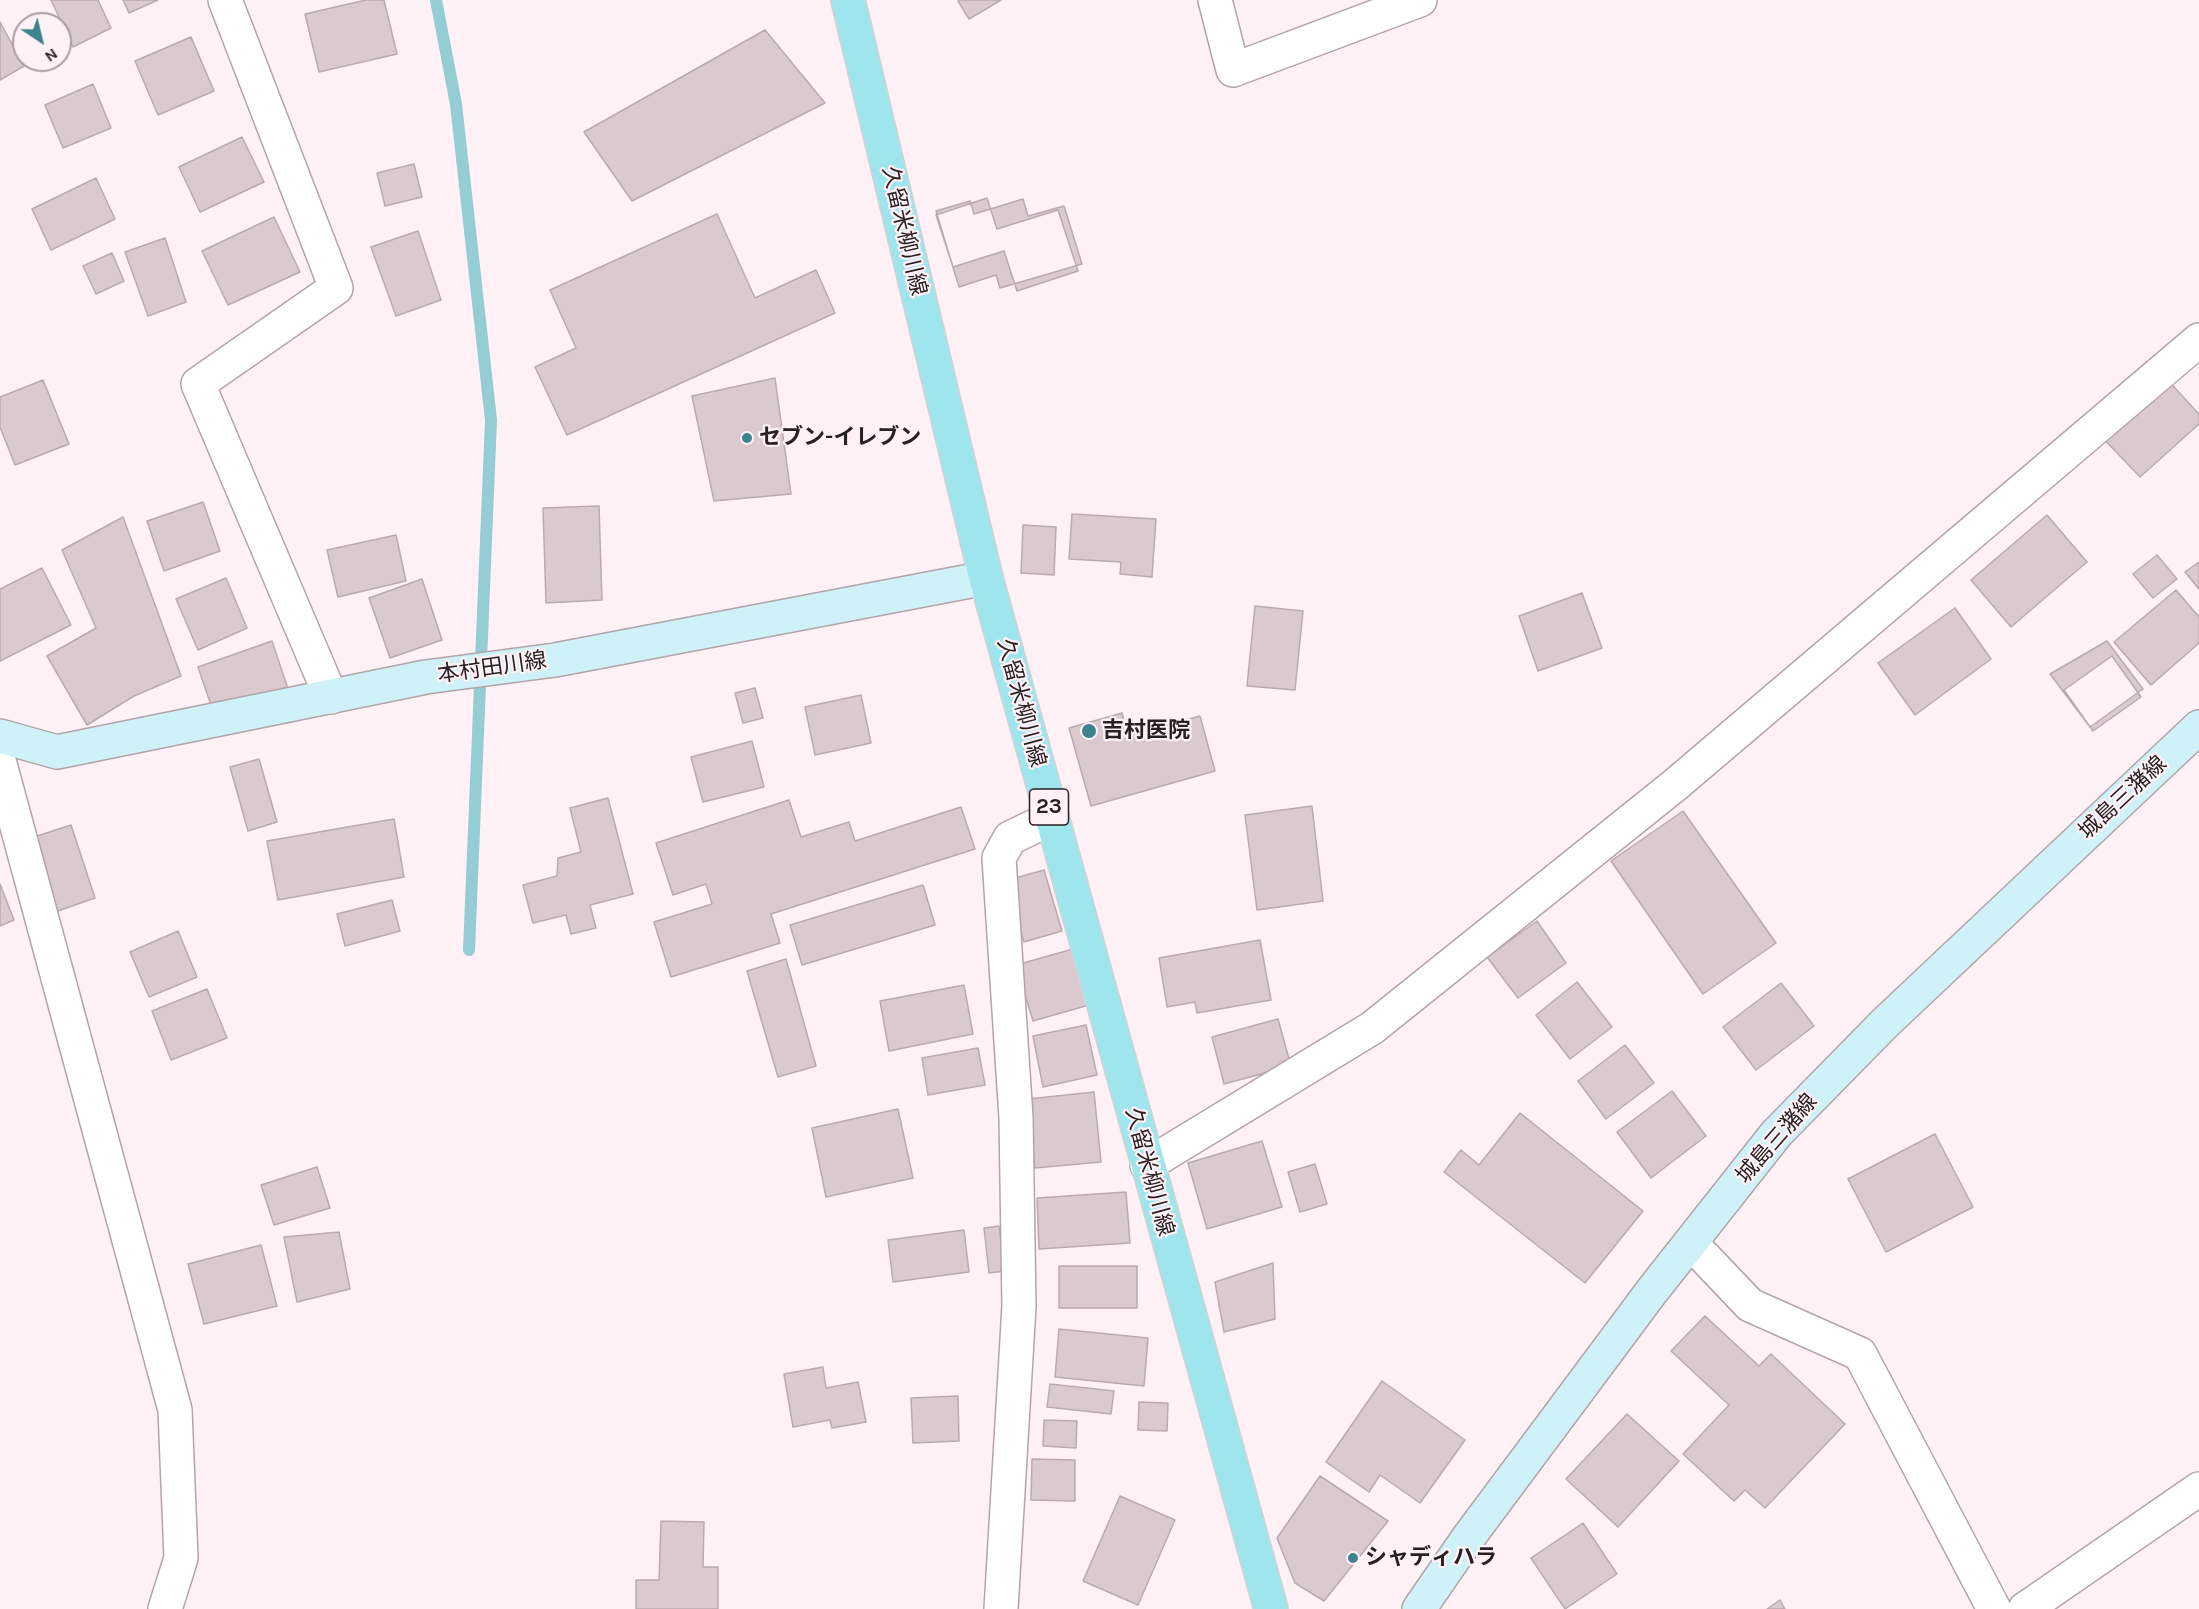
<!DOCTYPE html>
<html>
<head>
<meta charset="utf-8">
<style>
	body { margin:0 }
	#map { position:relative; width:2199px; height:1609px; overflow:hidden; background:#fff1f6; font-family:Karla,sans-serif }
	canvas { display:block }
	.north { position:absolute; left:12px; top:12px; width:60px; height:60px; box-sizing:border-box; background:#fff1f6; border:2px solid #a99ea2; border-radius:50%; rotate:145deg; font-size:16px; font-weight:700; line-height:24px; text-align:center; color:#272123 }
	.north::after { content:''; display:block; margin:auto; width:21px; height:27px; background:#3c838c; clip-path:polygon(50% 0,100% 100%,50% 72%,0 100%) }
</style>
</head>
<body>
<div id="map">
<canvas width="2199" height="1609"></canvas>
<div class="north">N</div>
</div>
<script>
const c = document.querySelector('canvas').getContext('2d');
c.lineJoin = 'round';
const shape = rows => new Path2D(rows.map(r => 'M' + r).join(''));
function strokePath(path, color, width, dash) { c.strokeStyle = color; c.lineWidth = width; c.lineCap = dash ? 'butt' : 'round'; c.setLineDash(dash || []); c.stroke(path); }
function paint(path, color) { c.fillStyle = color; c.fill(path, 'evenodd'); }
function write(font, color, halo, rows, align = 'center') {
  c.font = font + ' Karla,"Noto Sans JP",sans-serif'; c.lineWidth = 4.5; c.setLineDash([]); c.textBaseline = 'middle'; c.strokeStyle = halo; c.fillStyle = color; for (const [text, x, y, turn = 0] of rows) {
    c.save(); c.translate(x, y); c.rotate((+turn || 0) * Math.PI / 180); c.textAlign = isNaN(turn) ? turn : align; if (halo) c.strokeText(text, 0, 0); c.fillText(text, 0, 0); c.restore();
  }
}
strokePath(shape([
	[436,0,456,104,491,420,469,950]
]), '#95cdd5', 12);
const building = shape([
	[51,0,98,0,111,28,73,47,51,0],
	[123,0,158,0,129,13,123,0],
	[366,0,384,0,397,54,319,72,305,14,366,0],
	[959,0,1001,0,969,19,958,1,959,0],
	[0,22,24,66,0,80,0,22],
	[765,30,825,103,632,201,584,132,765,30],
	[191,37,214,91,158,115,135,61,191,37],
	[60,40,67,58,39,70,35,60,60,60,60,40],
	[93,84,111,128,63,148,45,105,93,84],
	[242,137,264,182,200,212,179,167,242,137],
	[414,164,422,197,385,206,377,173,414,164],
	[96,178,115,219,51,250,32,209,96,178],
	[987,198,997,229,1058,210,1078,271,1017,291,1004,251,953,267,936,215,987,198],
	[1023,199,1028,216,1064,206,1082,264,1000,288,996,275,959,287,936,211,970,201,974,214,1023,199],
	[717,214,755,298,816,270,835,313,567,435,535,367,576,348,550,290,717,214],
	[274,217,300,272,228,305,202,251,274,217],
	[418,231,441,300,396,316,371,247,418,231],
	[165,238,186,302,148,316,125,252,165,238],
	[112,253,124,281,96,294,83,266,112,253],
	[2164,376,2199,414,2199,424,2140,477,2097,432,2164,376],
	[775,378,791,494,714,501,692,396,775,378],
	[43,380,69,444,15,465,0,427,0,397,43,380],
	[203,502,220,551,164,571,147,521,203,502],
	[599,506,602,600,546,603,543,508,599,506],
	[1072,514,1156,519,1152,577,1120,574,1121,562,1069,559,1072,514],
	[2047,515,2087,562,2011,627,1971,580,2047,515],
	[123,517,181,676,134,696,87,725,47,656,96,628,62,550,123,517],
	[1023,525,1056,527,1054,575,1021,573,1023,525],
	[396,535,406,581,338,597,327,550,396,535],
	[2157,555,2177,579,2153,598,2133,574,2157,555],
	[2199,562,2199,589,2185,572,2199,562],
	[42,568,71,625,0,661,0,589,42,568],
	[226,578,247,628,198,650,176,599,226,578],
	[422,579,442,640,390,658,369,598,422,579],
	[2176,590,2199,617,2199,643,2151,685,2114,642,2176,590],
	[1582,593,1602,648,1538,671,1519,616,1582,593],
	[1255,606,1303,611,1295,690,1247,686,1255,606],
	[1955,608,1991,659,1915,715,1878,663,1955,608],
	[272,641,289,692,215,717,198,667,272,641],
	[2107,641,2143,689,2090,727,2050,674,2107,641],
	[2112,656,2141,697,2093,731,2064,690,2112,656],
	[755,688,763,718,743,723,735,693,755,688],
	[861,695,871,743,815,755,805,707,861,695],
	[1122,713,1128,736,1200,716,1215,771,1091,806,1069,728,1122,713],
	[752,741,764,787,703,802,691,757,752,741],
	[259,759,277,822,248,831,230,767,259,759],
	[608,798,633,894,590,905,596,928,571,934,566,915,533,923,523,885,557,876,558,858,581,852,570,808,608,798],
	[789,800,801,837,849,822,855,841,961,807,975,849,771,914,780,943,671,977,654,922,712,904,706,884,673,895,656,843,789,800],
	[1312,806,1323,901,1257,910,1245,815,1312,806],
	[1683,811,1776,943,1703,994,1611,861,1683,811],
	[394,819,404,877,278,900,267,841,394,819],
	[71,825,95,898,55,912,31,838,71,825],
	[1044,870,1062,931,1024,942,1005,881,1044,870],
	[0,884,14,920,0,926,0,884],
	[923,885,935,925,802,965,790,925,923,885],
	[392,900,400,931,345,946,337,914,392,900],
	[1537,921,1566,963,1518,998,1487,957,1537,921],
	[178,931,197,977,149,997,130,952,178,931],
	[1260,940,1271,1000,1197,1013,1195,1002,1167,1007,1159,958,1260,940],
	[1073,949,1089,1005,1033,1021,1016,965,1073,949],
	[786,959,816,1066,778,1077,747,971,786,959],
	[1577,982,1612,1027,1570,1059,1536,1015,1577,982],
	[1781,983,1814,1026,1756,1070,1723,1027,1781,983],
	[964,985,973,1034,889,1051,880,1001,964,985],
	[207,989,227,1038,171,1060,152,1011,207,989],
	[1278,1019,1291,1066,1224,1084,1212,1037,1278,1019],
	[1086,1025,1097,1075,1043,1087,1033,1036,1086,1025],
	[1625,1045,1654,1083,1606,1119,1578,1081,1625,1045],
	[978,1048,985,1085,928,1095,922,1058,978,1048],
	[1672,1091,1706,1136,1651,1178,1617,1132,1672,1091],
	[1094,1092,1101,1162,1035,1168,1028,1099,1094,1092],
	[898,1109,913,1178,826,1197,812,1128,898,1109],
	[1520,1113,1643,1211,1585,1283,1444,1172,1461,1150,1479,1165,1520,1113],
	[1935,1134,1973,1207,1886,1252,1848,1179,1935,1134],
	[1262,1141,1282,1207,1207,1229,1188,1163,1262,1141],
	[1315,1164,1327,1204,1300,1212,1288,1172,1315,1164],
	[317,1167,330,1208,274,1225,261,1185,317,1167],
	[1126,1192,1130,1243,1039,1249,1037,1198,1126,1192],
	[999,1226,1005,1271,989,1273,984,1228,999,1226],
	[964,1230,969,1272,893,1282,888,1240,964,1230],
	[339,1232,350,1289,297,1302,284,1237,339,1232],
	[261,1245,277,1306,204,1324,188,1264,261,1245],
	[1273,1263,1275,1319,1224,1332,1215,1282,1273,1263],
	[1059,1266,1137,1266,1137,1308,1059,1308,1059,1266],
	[1705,1316,1759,1366,1771,1354,1845,1424,1765,1508,1745,1490,1734,1501,1683,1454,1729,1405,1671,1351,1705,1316],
	[1059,1329,1148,1338,1144,1386,1055,1377,1059,1329],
	[823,1367,826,1388,858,1382,866,1422,832,1428,830,1420,793,1427,784,1374,823,1367],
	[1382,1381,1465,1440,1420,1503,1380,1475,1369,1492,1326,1462,1382,1381],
	[1050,1384,1114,1391,1111,1414,1047,1407,1050,1384],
	[958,1396,959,1441,913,1443,911,1398,958,1396],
	[1139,1402,1168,1403,1167,1431,1138,1430,1139,1402],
	[1627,1414,1679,1461,1618,1527,1566,1479,1627,1414],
	[1044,1420,1077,1421,1076,1448,1043,1446,1044,1420],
	[1032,1459,1075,1460,1075,1501,1031,1500,1032,1459],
	[1320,1476,1388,1521,1324,1601,1295,1583,1277,1538,1320,1476],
	[1120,1496,1175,1520,1138,1605,1083,1581,1120,1496],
	[661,1521,704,1522,703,1567,718,1567,718,1609,636,1609,636,1580,659,1580,661,1521],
	[1583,1523,1617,1574,1565,1609,1531,1558,1583,1523],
	[1780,1600,1785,1609,1767,1609,1780,1600]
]);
paint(building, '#dacad0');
strokePath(building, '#baaab0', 1.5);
const street = shape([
	[225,0,336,288,198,384,331,697],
	[1215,0,1233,70,1420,0],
	[0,764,175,1410,181,1558,165,1609],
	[1147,1165,1372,1028,1675,785,2199,340],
	[1691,1243,1750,1305,1860,1354,1994,1609],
	[1001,1609,1019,1306,1016,1118,999,858,1010,838,1052,818],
	[2025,1609,2199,1489]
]);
const secondary = shape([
	[0,736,57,752,426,677,555,660,986,578],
	[1419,1609,1468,1538,1652,1291,1776,1134,1885,1023,2199,727]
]);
const primary = shape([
	[848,0,986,578,1271,1609]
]);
strokePath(street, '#b4a4a9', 36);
strokePath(secondary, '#b4a4a9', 36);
strokePath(primary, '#d4d3d3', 36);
strokePath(street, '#fff', 33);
strokePath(secondary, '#cef2f7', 33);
strokePath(primary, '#9ee5ee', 33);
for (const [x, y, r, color] of [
	[747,438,6,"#3c838c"],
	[1089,731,8,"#3c838c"],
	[1353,1558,6,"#3c838c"]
]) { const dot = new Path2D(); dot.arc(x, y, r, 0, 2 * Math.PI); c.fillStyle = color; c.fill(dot); strokePath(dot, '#fff1f6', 2); }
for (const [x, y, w] of [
	[1049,807,39]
]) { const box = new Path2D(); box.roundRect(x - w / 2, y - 18, w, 36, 4.5); c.fillStyle = '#fff1f6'; c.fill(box); strokePath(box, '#272123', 1.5); }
write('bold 21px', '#272123', null, [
	["23",1049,807]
]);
write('22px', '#272123', '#fff1f6', [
	["久留米柳川線",904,231,77],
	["本村田川線",492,668,-8],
	["久留米柳川線",1021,703,75],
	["城島三潴線",2123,798,-43],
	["城島三潴線",1777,1139,-49],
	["久留米柳川線",1149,1172,75]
]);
write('bold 22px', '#272123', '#fff1f6', [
	["セブン-イレブン",759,438],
	["吉村医院",1102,731],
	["シャディハラ",1365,1558]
], 'left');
</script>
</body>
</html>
